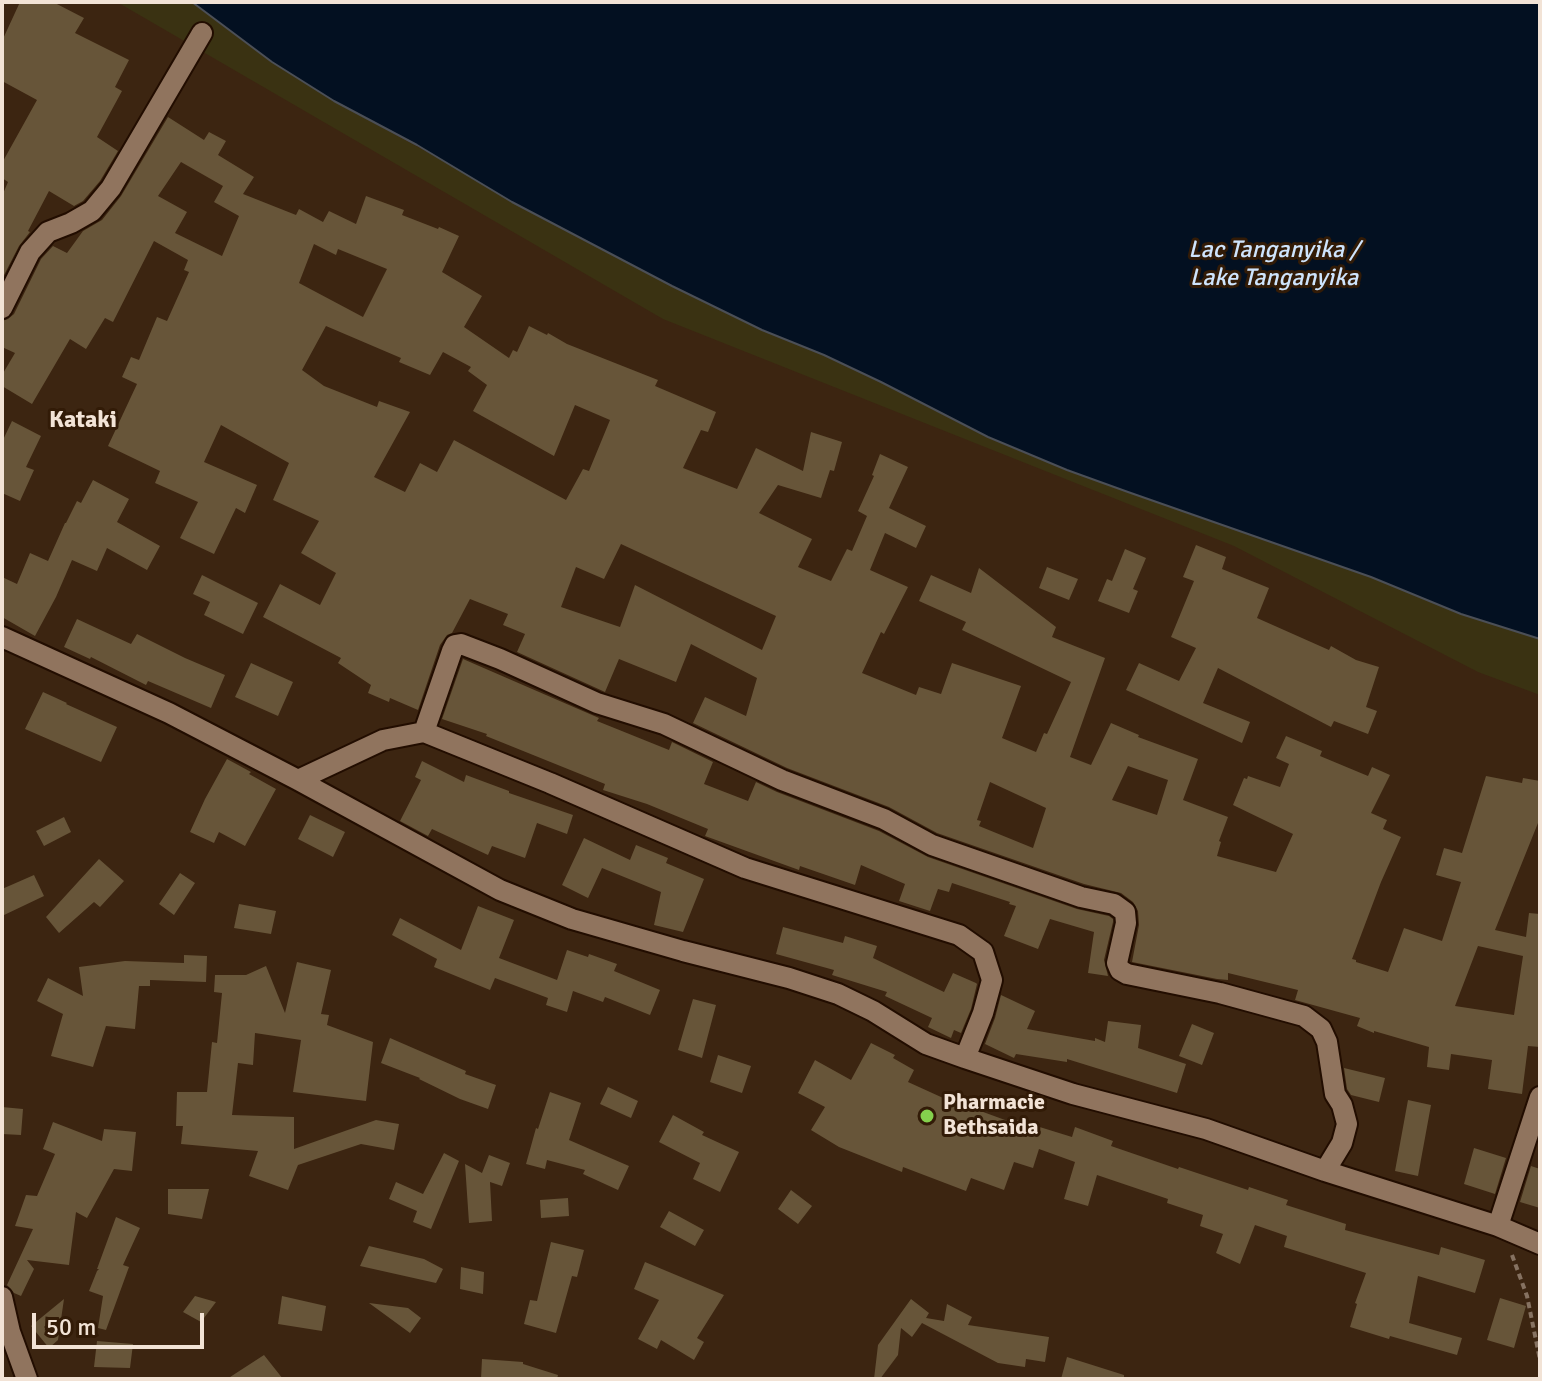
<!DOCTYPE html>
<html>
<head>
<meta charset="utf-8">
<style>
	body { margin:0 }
	#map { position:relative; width:1542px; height:1381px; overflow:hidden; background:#3c2511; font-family:Signika,sans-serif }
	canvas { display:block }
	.frame { position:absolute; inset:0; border:4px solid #f2e3d6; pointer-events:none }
	.scale { position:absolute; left:32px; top:1313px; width:172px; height:36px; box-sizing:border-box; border:4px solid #f2e3d6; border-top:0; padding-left:10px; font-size:24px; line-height:28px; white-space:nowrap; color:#f2e3d6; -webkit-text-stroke:6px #321b07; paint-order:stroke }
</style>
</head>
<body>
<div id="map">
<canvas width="1542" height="1381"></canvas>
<div class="frame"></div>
<div class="scale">50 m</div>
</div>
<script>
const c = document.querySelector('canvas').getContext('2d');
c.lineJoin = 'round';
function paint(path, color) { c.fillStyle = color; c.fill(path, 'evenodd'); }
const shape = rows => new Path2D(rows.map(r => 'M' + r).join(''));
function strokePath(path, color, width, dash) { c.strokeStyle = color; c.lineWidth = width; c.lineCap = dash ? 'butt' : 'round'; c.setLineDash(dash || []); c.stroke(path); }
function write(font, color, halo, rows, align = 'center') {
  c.font = font + ' Signika,sans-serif'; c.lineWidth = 6; c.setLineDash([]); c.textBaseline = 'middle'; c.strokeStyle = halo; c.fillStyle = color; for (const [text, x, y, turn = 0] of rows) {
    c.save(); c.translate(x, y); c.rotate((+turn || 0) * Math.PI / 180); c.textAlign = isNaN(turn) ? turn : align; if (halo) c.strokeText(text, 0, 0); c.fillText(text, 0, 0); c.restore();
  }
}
paint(shape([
	[117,2,192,2,272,62,334,101,613,254,672,286,762,330,825,355,881,382,988,438,1067,470,1128,492,1371,577,1461,614,1540,639,1540,695,1478,672,1234,546,663,319]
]), '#3a3212');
const water = shape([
	[192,2,1540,2,1540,639,1461,614,1371,577,1128,492,1067,470,988,437,881,382,824,355,762,330,672,286,512,202,417,145,334,101,272,62,192,2]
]);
paint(water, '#031021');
strokePath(water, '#4b4f57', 2);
paint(shape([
	[20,2,53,2,84,18,75,33,129,60,115,87,122,91,97,137,118,151,100,181,83,201,74,206,49,191,28,231,30,232,19,246,2,279,2,196,8,182,2,178,2,163,37,100,2,81,2,41],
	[168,117,204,140,209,132,226,141,218,155,254,177,243,194,296,215,299,209,323,222,329,211,356,224,366,196,404,210,402,215,438,229,439,227,459,236,442,272,482,296,464,327,509,358,513,350,517,352,529,326,547,335,548,333,567,344,658,380,655,386,716,412,708,432,701,430,683,468,737,489,756,448,803,471,811,432,842,442,834,471,830,470,821,498,778,485,759,513,812,539,798,567,831,581,847,549,852,551,867,516,858,511,874,476,872,475,880,454,908,467,889,508,926,526,916,548,885,533,870,570,908,587,884,634,881,632,862,673,916,695,919,687,941,694,952,663,1021,686,1002,738,1036,752,1044,733,1047,734,1071,682,962,630,966,622,919,601,931,575,971,593,979,568,1056,627,1052,637,1105,658,1070,757,1091,765,1111,723,1139,735,1138,737,1198,759,1183,800,1228,817,1219,841,1221,842,1217,856,1276,872,1293,834,1233,805,1244,778,1247,779,1248,776,1280,787,1289,764,1276,758,1286,736,1322,751,1320,756,1368,776,1372,767,1390,775,1371,813,1387,820,1383,829,1401,837,1381,882,1352,959,1356,960,1356,962,1388,972,1404,928,1442,941,1461,882,1436,875,1444,848,1462,853,1486,776,1522,783,1523,778,1540,781,1540,818,1495,930,1526,937,1529,913,1540,914,1540,1047,1528,1046,1522,1094,1488,1089,1492,1060,1451,1054,1449,1070,1427,1067,1429,1047,1374,1031,1374,1033,1357,1026,1360,1018,1295,1000,1298,990,1228,973,1228,980,1217,979,1132,962,1139,925,1138,911,1133,902,1121,893,1084,884,937,833,889,807,787,768,693,723,705,697,746,716,757,678,691,644,676,682,619,659,605,692,517,652,525,634,503,625,508,614,470,599,452,633,447,635,440,645,418,710,390,698,389,702,368,693,371,685,338,663,341,658,263,617,280,584,320,605,336,573,301,553,319,521,273,500,289,463,221,425,204,462,257,485,245,513,236,508,214,554,180,538,198,502,155,483,160,471,108,446,137,384,122,377,131,357,139,360,157,317,167,321,189,272,184,270,188,260,154,241,113,322,105,318,86,349,70,339,32,404,2,386,2,375,15,353,2,347,2,321,8,319,14,314,41,259,53,246,67,253,83,231,102,220,121,196],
	[181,162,223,186,214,202,239,216,222,256,175,233,187,212,158,196],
	[314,244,336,255,338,249,387,269,363,317,299,283],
	[326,326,401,358,399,362,430,375,443,352,471,367,468,371,487,385,473,411,554,456,575,405,610,420,589,471,583,469,566,500,454,440,437,472,420,463,405,492,374,477,410,412,379,401,377,407,324,386,302,370],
	[621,544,776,616,762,650,635,585,620,627,561,607,576,567,604,579],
	[1128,766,1168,780,1157,815,1112,800],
	[990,782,1046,808,1033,848,979,826,981,821,977,820],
	[1478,946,1523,956,1514,1015,1455,1006],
	[12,421,41,436,26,467,34,470,20,501,2,493,2,442],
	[93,480,129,499,117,522,160,546,147,570,107,548,97,571,72,560,56,597,35,636,2,617,2,577,17,584,30,553,48,561,65,523,66,523,77,501,81,503],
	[1196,545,1226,557,1222,569,1269,588,1257,618,1329,650,1331,646,1356,660,1379,667,1366,707,1377,711,1368,734,1334,721,1331,727,1218,668,1203,703,1250,722,1242,743,1126,690,1139,663,1179,681,1196,648,1171,637,1194,581,1183,577],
	[1125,549,1146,558,1133,589,1138,591,1129,613,1098,601,1107,579,1112,581],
	[1047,567,1078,579,1069,600,1039,588],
	[202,575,258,603,243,634,204,615,210,602,193,594],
	[77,619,131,644,137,634,185,658,225,675,211,708,148,681,146,685,91,657,90,659,64,647],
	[463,659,599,718,597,721,669,750,672,742,713,762,704,784,748,801,756,782,777,792,879,831,928,857,1077,909,1109,916,1113,919,1113,922,1104,960,1108,976,1088,973,1094,932,1050,919,1038,949,1004,936,1016,906,1009,904,1010,902,952,883,949,892,938,889,930,911,899,901,905,884,861,865,855,885,800,866,799,870,705,836,708,829,647,804,603,790,605,784,486,736,487,734,442,719],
	[251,663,293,682,278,716,235,697],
	[43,692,67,703,66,704,117,727,101,762,25,729],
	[227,759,251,772,249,774,276,789,245,846,219,832,214,843,190,832,205,799],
	[422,761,464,782,466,775,509,791,509,793,573,815,567,834,537,823,525,858,492,846,488,855,432,829,428,836,400,821,421,780,415,777],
	[310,815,345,832,333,857,298,839],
	[64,817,71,832,44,846,36,831],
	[584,838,630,860,636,845,668,858,666,863,704,879,683,932,654,925,661,892,602,868,588,898,562,885],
	[99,859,124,881,100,907,94,902,59,933,46,917],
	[180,873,195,883,174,915,159,904],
	[34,875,44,896,2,916,2,889],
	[239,904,276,911,271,934,234,928],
	[478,906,514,920,499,958,557,980,567,950,588,957,589,954,617,964,614,971,660,990,650,1015,605,997,603,1002,573,991,567,1012,546,1005,548,998,495,978,490,990,434,967,437,959,392,935,400,918,461,950],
	[783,927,843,943,845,936,877,946,873,958,944,992,953,973,976,983,977,984,971,1009,961,1033,954,1030,951,1038,928,1027,932,1018,885,996,887,992,832,975,834,970,776,954],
	[184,955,207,956,206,982,150,980,150,986,139,986,135,1029,106,1026,93,1067,51,1056,63,1014,37,1001,48,978,83,996,79,967,125,961,184,963],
	[297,962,331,970,321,1014,329,1015,327,1025,373,1042,366,1101,293,1092,301,1040,255,1033,253,1065,238,1063,232,1115,294,1117,294,1149,376,1120,399,1124,394,1150,361,1144,298,1165,288,1190,249,1176,258,1151,181,1144,183,1126,176,1126,177,1092,207,1092,212,1042,217,1043,222,993,214,992,215,975,246,975,266,966,285,1013],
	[1001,995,1035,1011,1027,1029,1095,1041,1095,1038,1105,1042,1108,1021,1141,1025,1138,1048,1186,1064,1177,1093,1067,1059,1067,1062,1016,1054,1014,1058,985,1044,995,1018],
	[693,999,716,1005,702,1058,678,1050],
	[1192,1024,1214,1033,1202,1065,1179,1056],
	[390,1038,466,1071,465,1074,496,1085,488,1109,460,1099,419,1079,420,1078,381,1063],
	[871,1043,895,1055,893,1058,914,1070,908,1082,974,1112,975,1109,1016,1124,1017,1120,1072,1137,1075,1127,1113,1141,1111,1146,1178,1169,1179,1167,1248,1190,1249,1187,1288,1200,1286,1205,1346,1224,1345,1230,1439,1255,1441,1247,1485,1260,1475,1293,1418,1276,1409,1323,1462,1338,1457,1355,1390,1336,1389,1339,1350,1327,1357,1304,1355,1303,1366,1273,1284,1247,1287,1236,1255,1225,1240,1264,1216,1253,1223,1234,1200,1226,1203,1215,1167,1203,1168,1199,1097,1175,1088,1206,1064,1199,1075,1162,1039,1149,1033,1168,1014,1162,1004,1190,971,1178,966,1191,903,1167,902,1172,839,1147,811,1130,825,1107,798,1093,815,1060,851,1080],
	[718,1055,751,1066,742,1093,710,1082],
	[1344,1068,1385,1078,1379,1102,1351,1095,1347,1089],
	[608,1087,638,1101,631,1118,600,1104],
	[550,1092,581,1103,569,1140,629,1166,618,1190,583,1174,585,1170,547,1160,545,1169,526,1164,536,1128,538,1129],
	[1408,1100,1431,1105,1418,1176,1395,1171],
	[2,1107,23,1109,21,1135,2,1134],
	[673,1115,704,1132,702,1135,739,1152,720,1192,693,1179,700,1163,659,1142],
	[53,1122,102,1141,104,1129,136,1132,132,1171,114,1169,87,1218,76,1212,69,1265,27,1260,34,1269,21,1296,14,1293,7,1285,33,1229,15,1226,26,1195,37,1196,55,1154,43,1149],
	[1474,1148,1506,1158,1495,1194,1464,1184],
	[444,1153,459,1161,431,1229,413,1222,417,1211,389,1199,396,1182,423,1194],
	[489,1155,510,1163,502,1186,490,1182,492,1221,469,1223,465,1164,482,1173],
	[1531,1166,1540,1169,1540,1208,1520,1202],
	[168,1189,209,1189,202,1219,168,1214],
	[791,1190,812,1206,798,1224,778,1209],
	[568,1198,569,1216,541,1218,540,1200],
	[669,1211,704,1230,695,1246,660,1227],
	[116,1217,140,1228,123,1265,129,1267,106,1330,98,1328,103,1296,89,1291,97,1271,99,1269,97,1269],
	[551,1242,584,1250,577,1277,572,1276,556,1333,524,1324,530,1300,537,1301],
	[369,1246,424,1259,443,1269,436,1283,360,1266],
	[645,1262,724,1295,697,1338,704,1342,694,1360,661,1340,657,1349,638,1339,659,1300,634,1289],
	[461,1267,484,1272,483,1294,460,1289],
	[195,1296,216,1302,201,1322,183,1312],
	[282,1296,326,1306,322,1331,278,1324],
	[1500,1298,1526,1306,1514,1348,1487,1340],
	[64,1299,58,1340,49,1348,31,1326],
	[911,1299,929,1313,926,1318,944,1321,947,1304,972,1317,968,1325,1049,1337,1045,1362,1026,1359,1025,1367,998,1363,922,1323,912,1337,901,1328,898,1355,880,1379,874,1379,878,1345],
	[369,1303,408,1308,421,1318,410,1333],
	[97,1341,133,1344,130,1368,94,1367],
	[264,1355,283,1379,227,1379],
	[1067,1357,1124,1375,1124,1379,1061,1379],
	[482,1359,523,1362,523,1364,558,1375,557,1379,481,1379]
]), '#675539');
const minor = shape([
	[2,308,30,252,48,232,71,223,92,211,111,188,202,33],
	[2,637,169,713,298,780,500,890,572,919,683,951,789,978,838,994,873,1011,926,1044,965,1058,1073,1094,1206,1129,1325,1171,1498,1226,1540,1244],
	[424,732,452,651,455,645,461,644,500,659,597,703,664,724,782,780,884,819,932,845,1081,897,1114,904,1125,912,1126,923,1117,963,1120,970,1127,974,1220,993,1304,1016,1321,1029,1327,1042,1335,1094,1342,1105,1347,1124,1342,1143,1325,1171],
	[298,780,383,740,424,732,550,783,745,868,959,935,983,952,992,980,983,1013,965,1058],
	[1498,1226,1540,1097],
	[2,1297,10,1332,27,1379]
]);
strokePath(minor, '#220d00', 24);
strokePath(shape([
	[1512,1255,1527,1296,1540,1360]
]), '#867261', 4, [6, 4]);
strokePath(minor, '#90745e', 20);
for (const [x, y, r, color] of [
	[927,1116,8,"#84d04d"]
]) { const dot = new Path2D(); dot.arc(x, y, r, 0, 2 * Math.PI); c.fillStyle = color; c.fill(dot); strokePath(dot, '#321b07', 3); }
write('bold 22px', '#f2e3d6', '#321b07', [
	["Pharmacie",943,1103],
	["Bethsaida",943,1128]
], 'left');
write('italic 24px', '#cee4fd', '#321b07', [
	["Lac Tanganyika /",1274,251],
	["Lake Tanganyika",1274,279]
]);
write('bold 24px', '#f2e3d6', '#321b07', [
	["Kataki",83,421]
]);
</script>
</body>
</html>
